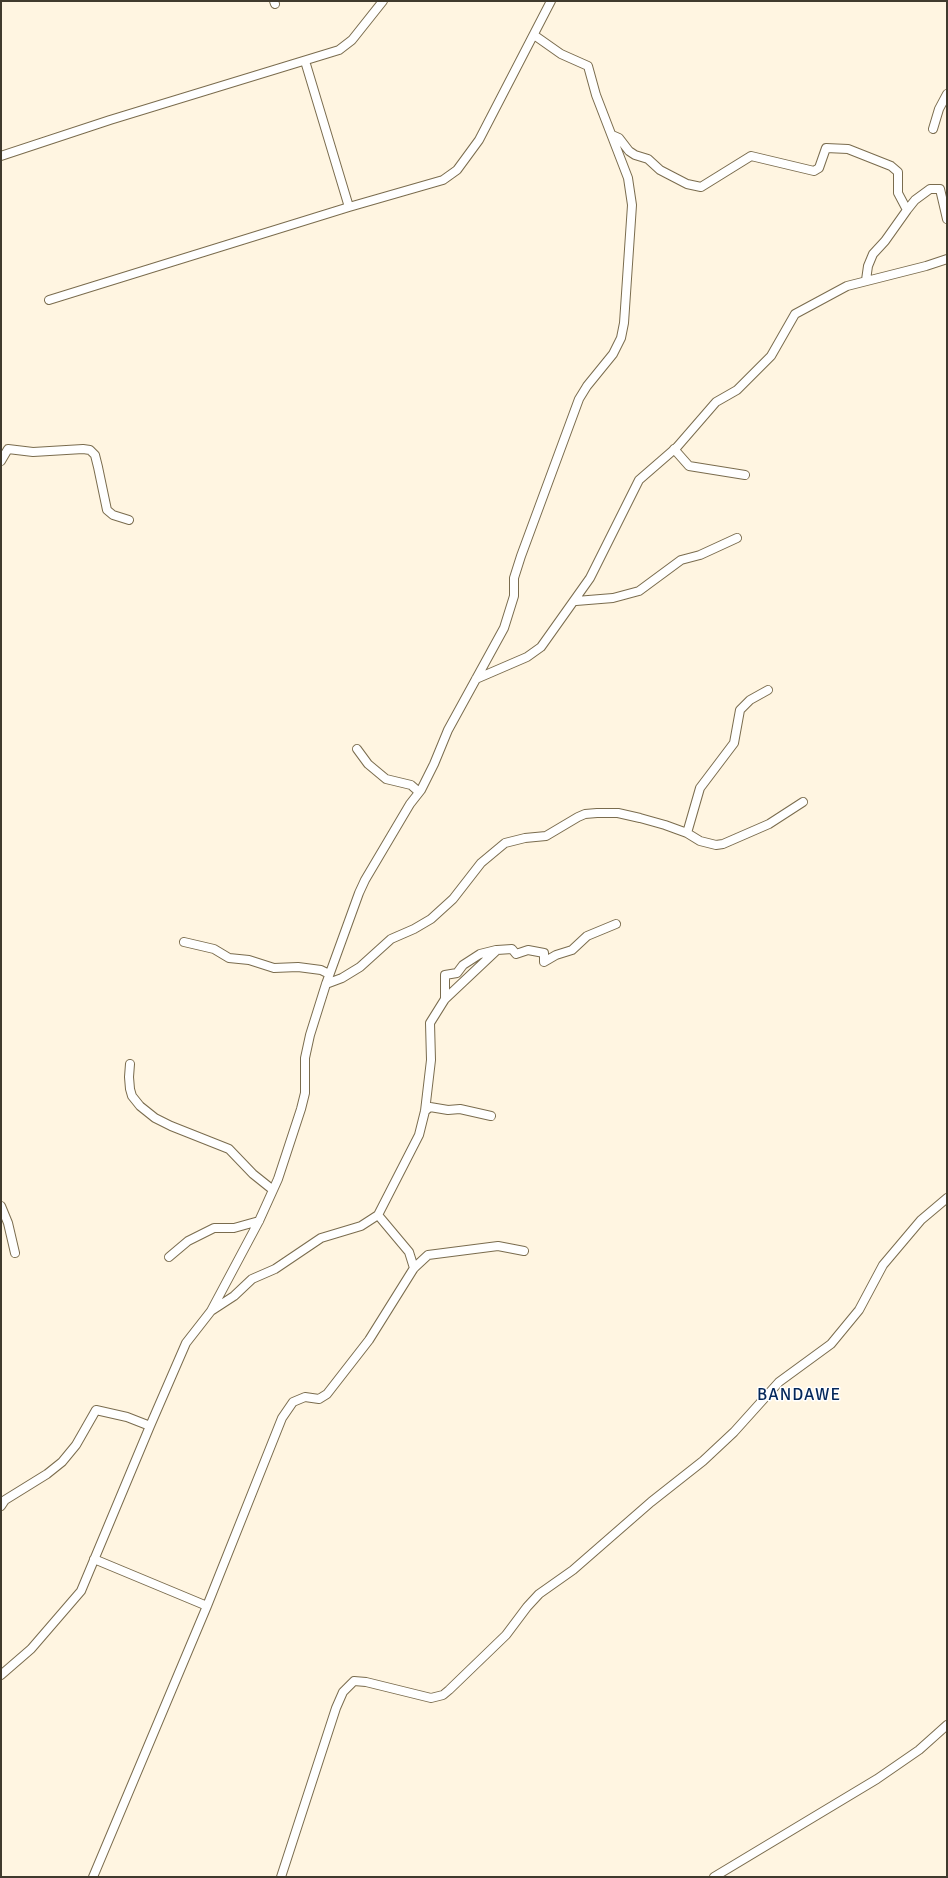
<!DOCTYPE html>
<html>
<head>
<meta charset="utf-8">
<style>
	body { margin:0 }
	#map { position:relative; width:948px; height:1878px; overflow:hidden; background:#fff5e1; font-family:Signika,sans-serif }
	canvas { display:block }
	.frame { position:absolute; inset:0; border:2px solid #403a2d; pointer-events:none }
</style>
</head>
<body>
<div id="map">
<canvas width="948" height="1878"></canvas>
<div class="frame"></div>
</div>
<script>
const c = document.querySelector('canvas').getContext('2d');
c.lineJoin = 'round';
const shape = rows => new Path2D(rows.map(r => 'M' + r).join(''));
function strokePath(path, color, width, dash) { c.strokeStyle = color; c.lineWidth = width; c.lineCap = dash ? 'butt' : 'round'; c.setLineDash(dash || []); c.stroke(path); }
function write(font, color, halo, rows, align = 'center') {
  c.font = font + ' Signika,sans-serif'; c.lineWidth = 3; c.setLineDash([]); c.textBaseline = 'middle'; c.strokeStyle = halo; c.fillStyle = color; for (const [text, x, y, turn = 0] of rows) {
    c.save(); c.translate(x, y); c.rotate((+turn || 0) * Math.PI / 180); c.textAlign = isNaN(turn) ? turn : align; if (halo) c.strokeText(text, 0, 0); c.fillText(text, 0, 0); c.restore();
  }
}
const minor = shape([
	[274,1,275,4],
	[305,61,349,207],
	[933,129,939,109,947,94],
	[612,135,619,138,629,151,635,155,648,159,660,170,687,184,701,187,751,156,814,171,819,168,826,148,848,149,891,166,898,172,898,193,907,210,915,200,930,189,940,189,947,219],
	[1,156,110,120,339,50,352,40,383,1],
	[866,280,868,266,873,254,885,241,907,210],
	[49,300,349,207,443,180,457,170,479,140,551,1],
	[674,449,689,466,745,475],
	[1,461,8,449,33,452,83,449,90,450,95,455,98,467,107,510,113,515,129,520],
	[576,601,613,598,639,591,681,560,700,555,737,538],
	[476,679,527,657,541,647,590,578,639,480,677,447,716,402,737,390,771,356,795,314,847,286,926,266,947,259],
	[357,749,368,764,386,779,411,785,419,792],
	[687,833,700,788,734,743,740,710,750,700,768,690],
	[184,942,214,949,229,958,249,960,274,968,298,967,321,970,329,974],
	[326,984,342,978,360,967,391,939,414,929,431,919,453,899,481,863,505,843,525,838,546,836,578,817,585,814,597,813,618,813,640,818,665,825,687,833,700,841,716,845,723,844,769,824,803,802],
	[445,999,445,975,457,973,463,965,480,954,496,950],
	[130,1064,129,1077,130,1089,132,1096,140,1106,155,1118,171,1126,229,1149,253,1174,273,1190],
	[425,1111,430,1107,448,1110,460,1109,491,1116],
	[1,1206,8,1223,15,1253],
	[378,1215,409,1252,414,1268],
	[169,1257,188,1241,214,1228,234,1228,259,1221],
	[211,1311,234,1296,252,1279,275,1269,321,1238,361,1226,378,1215,419,1135,425,1111,431,1060,430,1023,445,999,497,950,512,949,516,954,528,950,544,953,544,962,556,955,572,950,587,936,616,924],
	[1,1506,5,1500,47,1474,62,1462,76,1445,96,1410,127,1417,150,1426],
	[94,1559,207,1606],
	[1,1675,31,1649,81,1591,150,1426,186,1343,211,1311,259,1221,278,1179,301,1109,305,1093,305,1058,310,1035,326,984,359,893,365,880,410,804,421,790,434,764,448,730,504,628,514,596,514,578,521,556,579,399,587,386,613,354,621,338,624,323,632,205,628,178,596,95,588,66,561,54,534,35],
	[93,1877,207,1606,282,1418,293,1402,305,1397,319,1399,327,1394,369,1340,414,1268,428,1255,498,1246,524,1251],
	[281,1877,336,1708,343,1692,354,1681,366,1682,431,1698,443,1695,449,1690,506,1635,527,1607,539,1594,573,1570,651,1502,703,1461,734,1432,779,1382,831,1344,859,1310,883,1265,921,1220,947,1198],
	[714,1877,877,1779,919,1750,947,1725]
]);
strokePath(minor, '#7a6c4e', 10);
strokePath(minor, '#fff', 8);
c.letterSpacing = '1px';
write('17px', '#04275a', '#fff', [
	["BANDAWE",799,1396]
]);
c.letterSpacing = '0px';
</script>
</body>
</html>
